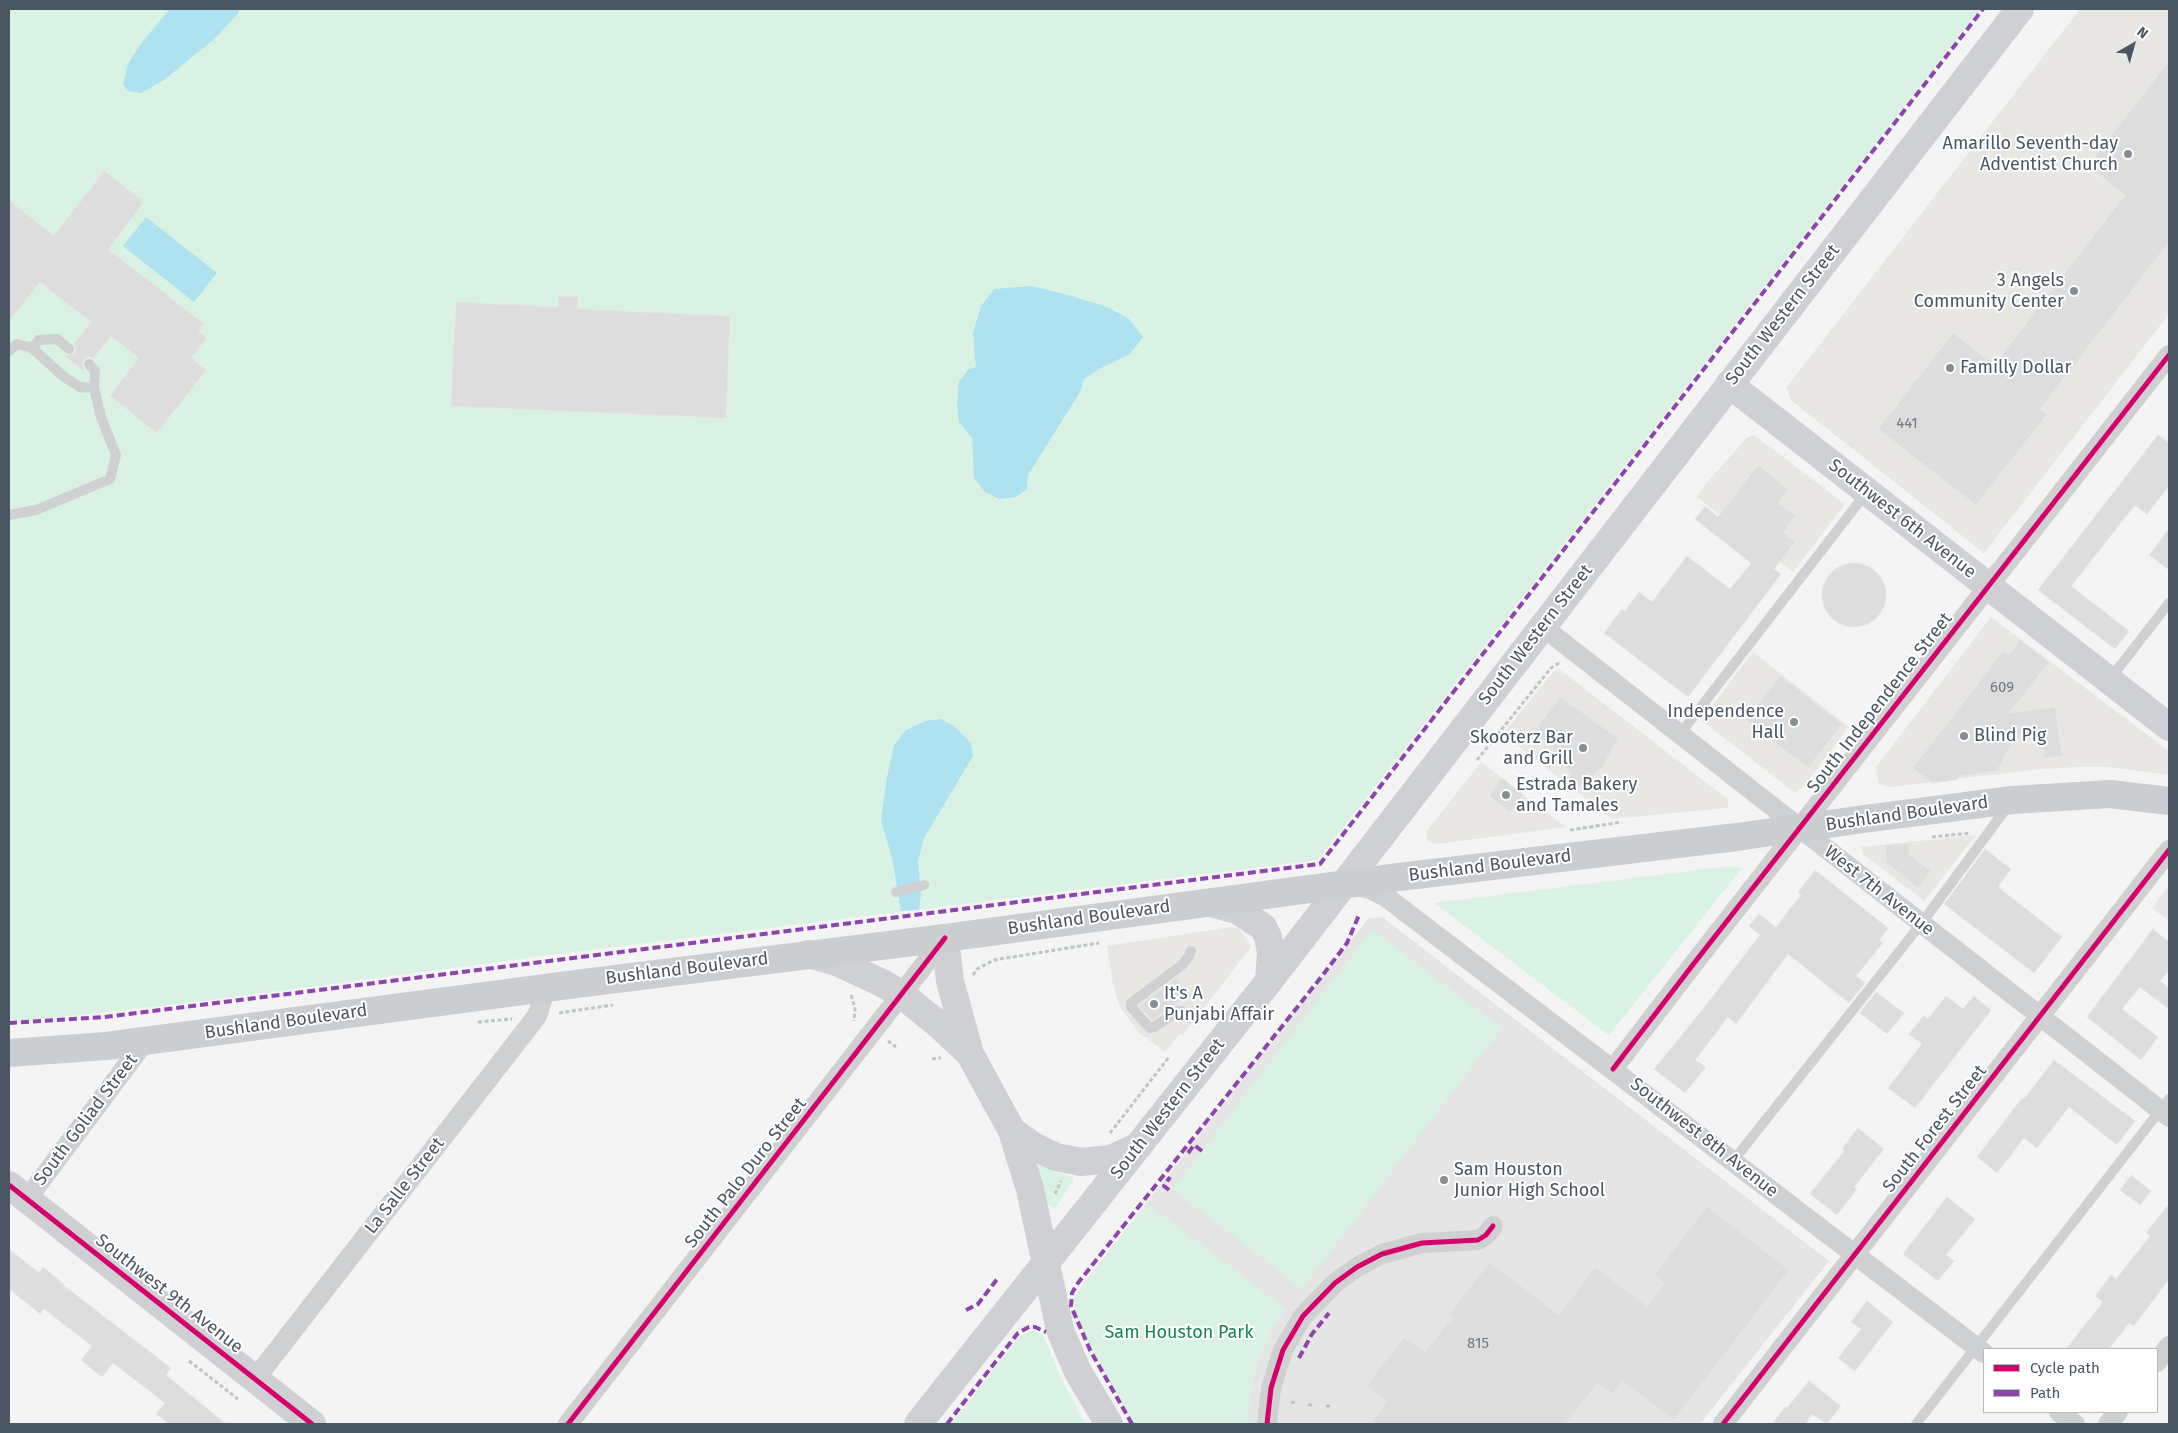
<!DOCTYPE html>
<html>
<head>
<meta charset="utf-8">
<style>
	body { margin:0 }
	#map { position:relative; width:2178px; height:1433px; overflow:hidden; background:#f4f4f4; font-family:"Fira Sans",sans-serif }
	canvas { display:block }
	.frame { position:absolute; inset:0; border:10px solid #4a5661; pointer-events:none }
	.legend { position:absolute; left:1983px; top:1348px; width:175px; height:65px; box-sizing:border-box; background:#fff; border:1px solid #b7bbc0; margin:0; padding:6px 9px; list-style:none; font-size:15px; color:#4a5661 }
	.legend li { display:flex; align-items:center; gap:10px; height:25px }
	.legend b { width:25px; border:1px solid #b7bbc0 }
	.north { position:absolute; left:2108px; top:20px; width:50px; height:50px; -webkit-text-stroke:4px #fff; paint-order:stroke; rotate:38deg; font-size:14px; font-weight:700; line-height:20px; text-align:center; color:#4a5661 }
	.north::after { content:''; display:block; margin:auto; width:18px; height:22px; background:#4a5661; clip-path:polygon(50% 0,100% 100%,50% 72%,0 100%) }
</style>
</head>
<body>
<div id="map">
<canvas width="2178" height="1433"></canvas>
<div class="frame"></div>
<ul class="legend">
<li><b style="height:6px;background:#d6006c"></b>Cycle path</li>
<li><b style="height:6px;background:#8e44ad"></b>Path</li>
</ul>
<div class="north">N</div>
</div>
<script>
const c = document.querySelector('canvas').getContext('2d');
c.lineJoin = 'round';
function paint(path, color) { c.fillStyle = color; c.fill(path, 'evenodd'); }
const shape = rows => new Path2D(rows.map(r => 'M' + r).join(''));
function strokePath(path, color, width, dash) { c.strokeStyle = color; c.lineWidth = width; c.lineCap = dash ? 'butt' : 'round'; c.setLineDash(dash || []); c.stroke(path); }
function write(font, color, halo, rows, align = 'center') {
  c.font = font + ' "Fira Sans",sans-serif'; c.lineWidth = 4; c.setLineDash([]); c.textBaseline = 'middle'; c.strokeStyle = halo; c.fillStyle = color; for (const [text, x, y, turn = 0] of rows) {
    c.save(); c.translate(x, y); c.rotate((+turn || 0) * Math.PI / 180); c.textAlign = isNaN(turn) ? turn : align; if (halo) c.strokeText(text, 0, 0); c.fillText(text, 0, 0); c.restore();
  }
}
paint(shape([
	[2080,9,2169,9,2169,314,1984,553,1792,401,1786,388],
	[1754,435,1845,504,1793,572,1697,497,1707,482,1748,437],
	[1991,617,2169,751,2169,775,2109,767,2080,767,2041,769,1891,787,1879,784,1876,767],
	[1753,652,1849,727,1804,786,1795,793,1701,720],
	[1559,669,1729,800,1727,808,1612,819,1503,734,1554,671],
	[1481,762,1566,827,1437,844,1430,842,1427,839,1426,833,1429,828],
	[1976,835,1924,901,1863,854,1861,847],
	[2169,885,2169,921,2152,908],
	[1231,927,1239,928,1251,947,1183,1035,1179,1034,1165,1052,1138,1032,1119,1005,1113,984,1107,946]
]), '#e8e7e3');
paint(shape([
	[1382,917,1829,1261,1700,1424,1135,1424,1128,1414,1092,1350,1077,1317,1075,1307,1075,1297,1078,1291,1368,919]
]), '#e6e5e6');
paint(shape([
	[9,9,1980,9,1318,860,543,956,180,1004,33,1020,9,1020],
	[1730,866,1742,868,1609,1035,1434,903],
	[1372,929,1502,1028,1302,1289,1172,1189],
	[1038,1163,1050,1170,1073,1177,1073,1181,1056,1207,1053,1208,1047,1204,1041,1178,1036,1167],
	[1147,1203,1286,1309,1271,1332,1259,1357,1250,1394,1247,1424,1135,1424,1092,1350,1077,1317,1075,1297],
	[1033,1330,1041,1333,1044,1337,1059,1374,1085,1424,951,1424,1020,1336]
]), '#d9f2e3');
paint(shape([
	[170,9,239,9,238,14,213,40,164,80,141,93,128,91,123,84,128,64,142,42],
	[146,217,217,273,194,302,123,246],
	[1032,286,1072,296,1107,307,1129,319,1143,337,1130,354,1103,367,1084,379,1080,392,1028,475,1027,489,1016,497,999,499,985,492,974,478,972,438,959,422,957,405,959,382,969,369,976,367,973,333,981,306,994,289],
	[941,719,954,726,971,743,973,756,924,838,918,861,921,894,919,910,901,911,892,858,881,820,887,777,894,745,906,730,925,721]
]), '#aee2f0');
const building = shape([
	[2169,61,2169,242,2040,409,2047,414,1976,505,1878,429,1953,333,1994,365,2125,195,2088,166,2169,61],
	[104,171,144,202,108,249,204,324,198,331,207,338,191,358,206,370,157,433,110,396,139,358,111,336,93,359,88,357,84,359,82,365,84,371,64,356,75,353,76,347,74,344,91,322,40,282,9,321,9,200,54,236,104,171],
	[559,296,578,297,577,309,730,316,726,418,451,406,456,302,558,307,559,296],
	[2158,435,2169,443,2169,486,2147,514,2135,505,2071,586,2129,631,2115,649,2038,590,2158,435],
	[1758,465,1788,489,1778,503,1795,516,1783,533,1795,542,1774,569,1781,574,1688,697,1604,633,1622,609,1625,611,1639,592,1652,602,1687,556,1730,589,1751,563,1695,519,1705,506,1718,517,1758,465],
	[2169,529,2169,570,2149,555,2169,529],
	'1822 595a32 32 0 1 1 64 0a32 32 0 1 1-64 0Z',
	[2020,640,2049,662,2009,713,2055,707,2062,756,2044,758,2041,732,2015,736,1997,771,1960,776,1956,780,1932,783,1913,768,2003,651,2009,655,2020,640],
	[1780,676,1842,724,1808,768,1746,720,1780,676],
	[1560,697,1618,738,1603,766,1581,788,1567,780,1571,775,1552,746,1534,732,1560,697],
	[1502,778,1523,795,1510,812,1489,796,1502,778],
	[1908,843,1910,855,1931,871,1918,888,1886,862,1886,845,1908,843],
	[1985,849,2011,869,1998,887,2062,937,2034,973,1944,904,1985,849],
	[1815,870,1888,928,1879,940,1883,943,1856,976,1865,983,1849,1003,1788,954,1736,1024,1728,1017,1695,1060,1706,1067,1685,1093,1654,1069,1703,1009,1760,935,1749,926,1759,914,1776,927,1801,895,1798,892,1815,870],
	[2153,929,2169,942,2169,970,2160,981,2169,988,2169,1009,2140,987,2122,1009,2158,1037,2141,1060,2087,1017,2153,929],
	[1176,978,1189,995,1152,1020,1139,1006,1176,978],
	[1876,992,1904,1013,1887,1034,1860,1013,1876,992],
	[1946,996,1963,1009,1974,996,1991,1010,1915,1108,1888,1088,1922,1044,1909,1034,1924,1015,1928,1019,1946,996],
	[2054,1060,2135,1121,2117,1145,2069,1107,2037,1148,2024,1138,1997,1173,1977,1157,2022,1098,2024,1099,2054,1060],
	[1858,1128,1884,1149,1854,1187,1857,1189,1837,1215,1810,1194,1844,1151,1842,1149,1858,1128],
	[2131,1175,2151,1191,2140,1205,2120,1190,2131,1175],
	[1947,1197,1975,1219,1946,1255,1954,1261,1938,1281,1903,1254,1947,1197],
	[2169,1204,2169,1279,2134,1326,2129,1323,2109,1349,2066,1349,2103,1302,2095,1296,2111,1275,2116,1279,2150,1236,2146,1233,2169,1204],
	[1707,1206,1789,1270,1674,1420,1622,1381,1612,1394,1598,1383,1565,1424,1370,1424,1387,1402,1366,1386,1404,1337,1425,1352,1453,1317,1449,1314,1490,1262,1559,1315,1595,1267,1647,1306,1665,1283,1654,1275,1707,1206],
	[9,1249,39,1273,43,1267,64,1284,63,1285,171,1368,166,1375,226,1424,169,1424,156,1414,165,1403,113,1363,102,1377,81,1360,92,1346,44,1309,40,1314,9,1289,9,1249],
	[1867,1301,1893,1322,1855,1371,1838,1358,1861,1329,1851,1322,1867,1301],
	[1809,1381,1841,1406,1827,1424,1812,1414,1806,1423,1808,1424,1772,1424,1785,1407,1787,1408,1809,1381]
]);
paint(building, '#ddddde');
strokePath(building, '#e5e6e7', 1);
strokePath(shape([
	[1477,760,1551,668,1559,663],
	[1570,830,1622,822],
	[1932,837,1971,833],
	[973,975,977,969,994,960,1099,943],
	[851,995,855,1008,854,1021],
	[559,1013,613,1005],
	[478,1022,512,1019],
	[888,1041,896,1047],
	[932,1059,941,1058],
	[1110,1133,1169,1057],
	[1055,1194,1061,1181],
	[189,1361,238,1399],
	[1291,1402,1296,1403],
	[1308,1405,1312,1405],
	[1326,1406,1330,1406]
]), '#bcc7c4', 3, [4, 2.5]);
strokePath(shape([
	[32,348,39,340,57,339,69,349],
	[9,351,17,344,32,348,63,376,80,387,94,388,95,371,89,364],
	[9,515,36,510,110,479,116,455,101,417,94,388],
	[2110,679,2169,603],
	[1680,734,1866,493],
	[896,892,924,885],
	[1189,1018,1181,1011,1178,1011,1154,1027,1150,1028,1131,1007,1131,1003,1182,965,1189,956,1191,951],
	[1733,1161,1921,924,2008,806],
	[1916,1424,2169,1099]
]), '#ced0d2', 10);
strokePath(shape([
	[1543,627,2169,1117],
	[1355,886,1370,889,1386,897,1984,1353],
	[1613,1069,1695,962,2169,355],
	[27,1199,146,1040],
	[2157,1362,2169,1346],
	[255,1379,537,1016,546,988],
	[2059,1412,2075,1424],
	[568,1424,945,938],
	[1267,1424,1271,1388,1283,1350,1303,1316,1335,1283,1357,1267,1382,1254,1422,1243,1478,1240,1486,1235,1493,1226],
	[1723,1424,2169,850],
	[2108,1424,2118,1412]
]), '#ced0d2', 20);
strokePath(shape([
	[1729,384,2169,727],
	[1210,903,1237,910,1263,927,1268,937,1271,952,1269,981],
	[945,938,950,981,970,1054,1012,1131,1030,1189,1060,1330,1078,1372,1109,1424],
	[808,954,837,962,884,984,902,995,938,1024,970,1054],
	[1012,1131,1033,1146,1056,1157,1081,1162,1111,1159,1139,1146],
	[9,1185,312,1424],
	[918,1424,1269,981,2020,9]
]), '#ced0d4', 28);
strokePath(shape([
	[9,1053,106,1046,576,984,945,938,1399,877,1737,837,1864,819,2012,800,2110,794,2169,801]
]), '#caced1', 28);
strokePath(shape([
	[9,1023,104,1017,1320,864,1983,9],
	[1188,1153,1194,1145,1202,1151],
	[1169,1190,1164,1186,1170,1177],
	[966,1310,978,1304,998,1278],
	[1299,1358,1312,1334,1329,1313],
	[947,1424,1018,1333,1029,1327,1035,1327,1046,1332],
	[1132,1424,1090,1350,1071,1306,1072,1293,1078,1283,1322,976,1347,943,1359,915]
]), '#8e44ad', 4, [8, 4]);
strokePath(shape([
	[1613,1069,1695,962,2169,355],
	[9,1185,312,1424],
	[568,1424,945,938],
	[1267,1424,1271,1388,1283,1350,1303,1316,1335,1283,1357,1267,1382,1254,1422,1243,1478,1240,1486,1235,1493,1226],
	[1723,1424,2169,850]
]), '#d6006c', 5);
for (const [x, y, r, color] of [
	[2128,154,5,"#868d94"],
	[2074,291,5,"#868d94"],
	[1950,368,5,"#868d94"],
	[1794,722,5,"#868d94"],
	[1964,736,5,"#868d94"],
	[1583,748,5,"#868d94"],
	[1506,795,5,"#868d94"],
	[1154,1004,5,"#868d94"],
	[1444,1180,5,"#868d94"]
]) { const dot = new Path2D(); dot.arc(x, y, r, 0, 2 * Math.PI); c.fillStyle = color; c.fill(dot); strokePath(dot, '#fff', 2); }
write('15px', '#707881', null, [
	["441",1907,424],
	["609",2002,688],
	["815",1478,1344]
]);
write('18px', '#4a5661', '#fff', [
	["Amarillo Seventh-day",2118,144,"right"],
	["Adventist Church",2118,165,"right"],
	["3 Angels",2064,281,"right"],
	["Community Center",2064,302,"right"],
	["Familly Dollar",1960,368],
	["Independence",1784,712,"right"],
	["Hall",1784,733,"right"],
	["Blind Pig",1974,736],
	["Skooterz Bar",1573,738,"right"],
	["and Grill",1573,759,"right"],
	["Estrada Bakery",1516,785],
	["and Tamales",1516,806],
	["It's A",1164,994],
	["Punjabi Affair",1164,1015],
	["Sam Houston",1454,1170],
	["Junior High School",1454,1191]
], 'left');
write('18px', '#4a5661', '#fff', [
	["South Western Street",1783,315,-52],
	["Southwest 6th Avenue",1902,519,38],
	["South Western Street",1536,635,-52],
	["South Independence Street",1880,703,-52],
	["Bushland Boulevard",1907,814,-8],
	["Bushland Boulevard",1490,866,-7],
	["West 7th Avenue",1879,891,38],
	["Bushland Boulevard",1089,918,-8],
	["Bushland Boulevard",687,969,-7],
	["Bushland Boulevard",286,1022,-8],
	["South Western Street",1168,1109,-52],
	["South Goliad Street",86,1120,-53],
	["South Forest Street",1935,1129,-52],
	["Southwest 8th Avenue",1704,1138,38],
	["South Palo Duro Street",746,1173,-52],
	["La Salle Street",405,1186,-52],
	["Southwest 9th Avenue",169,1294,38]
]);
write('18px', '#17864f', '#fff', [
	["Sam Houston Park",1179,1333]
]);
</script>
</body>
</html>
